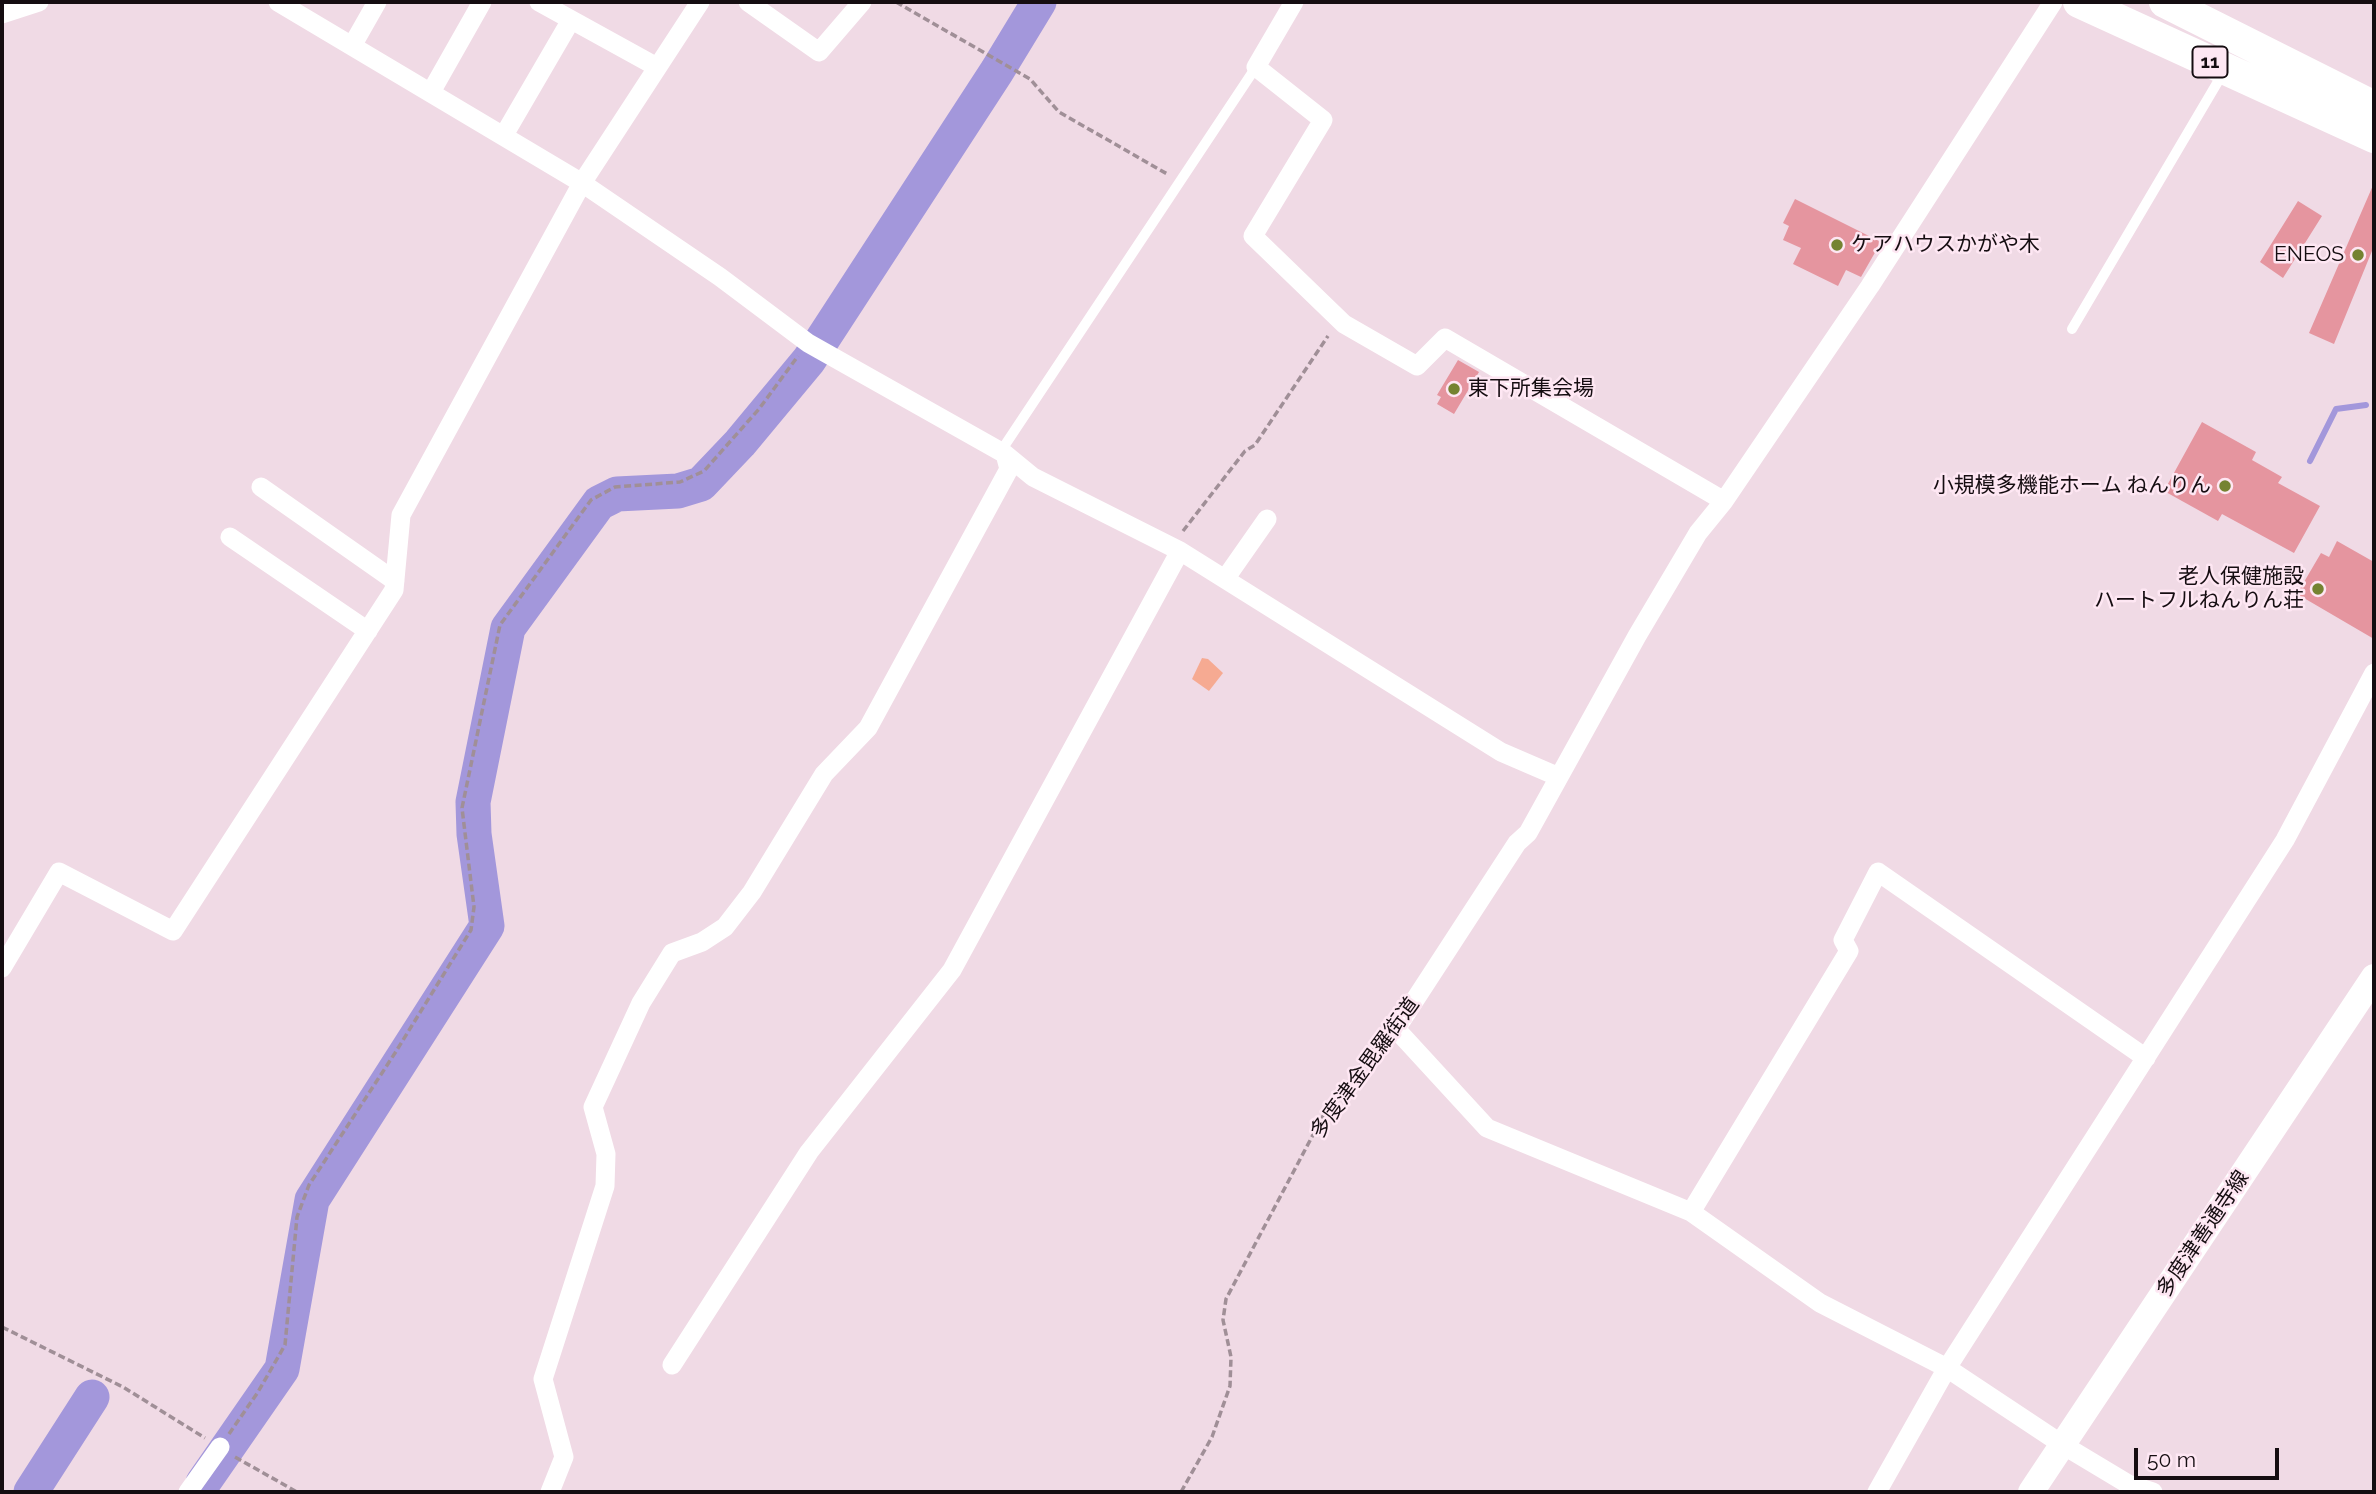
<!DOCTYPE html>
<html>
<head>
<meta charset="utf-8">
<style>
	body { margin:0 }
	#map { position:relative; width:2376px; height:1494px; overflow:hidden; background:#f0dae5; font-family:Raleway,sans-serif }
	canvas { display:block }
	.frame { position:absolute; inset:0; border:4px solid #150d11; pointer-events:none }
	.scale { position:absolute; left:2134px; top:1448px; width:145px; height:32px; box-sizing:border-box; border:4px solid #150d11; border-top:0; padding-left:9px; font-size:21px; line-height:24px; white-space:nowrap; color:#150d11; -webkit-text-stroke:5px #fee7f3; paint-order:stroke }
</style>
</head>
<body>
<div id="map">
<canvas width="2376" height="1494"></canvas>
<div class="frame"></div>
<div class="scale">50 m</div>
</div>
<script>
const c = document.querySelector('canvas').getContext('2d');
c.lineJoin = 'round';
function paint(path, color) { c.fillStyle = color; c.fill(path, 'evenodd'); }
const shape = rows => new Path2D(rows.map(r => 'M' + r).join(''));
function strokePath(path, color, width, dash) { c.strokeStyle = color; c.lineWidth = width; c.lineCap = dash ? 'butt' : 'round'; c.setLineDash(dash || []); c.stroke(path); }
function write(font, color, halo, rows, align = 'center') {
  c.font = font + ' Raleway,"Noto Sans JP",sans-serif'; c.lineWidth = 5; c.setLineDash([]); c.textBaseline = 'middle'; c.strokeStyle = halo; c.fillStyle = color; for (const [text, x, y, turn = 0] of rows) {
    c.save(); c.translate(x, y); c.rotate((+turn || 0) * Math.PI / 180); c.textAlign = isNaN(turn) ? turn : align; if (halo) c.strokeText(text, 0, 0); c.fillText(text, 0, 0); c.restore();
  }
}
paint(shape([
	[1202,658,1208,659,1223,673,1209,691,1192,679]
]), '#f6aa92');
strokePath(shape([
	[2310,461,2336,409,2366,405]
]), '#a397db', 6);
strokePath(shape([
	[203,1483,282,1369,312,1200,487,926,474,834,473,802,508,628,599,503,617,494,678,491,701,484,740,443,809,360,997,71,1039,2],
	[31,1492,92,1397]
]), '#a397db', 35);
paint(shape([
	[2374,183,2374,246,2334,344,2309,333],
	[1795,199,1881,242,1861,277,1846,270,1838,286,1793,264,1801,248,1783,240,1789,226,1783,223],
	[2298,201,2322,216,2283,278,2260,262],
	[1458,360,1479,372,1454,414,1437,404,1441,397,1437,395],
	[2202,422,2256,452,2252,460,2282,477,2278,483,2320,506,2294,553,2222,514,2218,521,2164,491],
	[2337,541,2374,562,2374,639,2297,594,2321,553,2329,557]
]), '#e5959f');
strokePath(shape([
	[896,2,1030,79,1059,112,1169,175],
	[1183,531,1245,451,1255,445,1328,336],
	[2,1327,123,1387,205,1438],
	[229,1434,258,1392,285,1345,297,1217,309,1185,395,1053,471,930,474,907,462,808,500,625,591,500,615,487,680,482,704,471,759,409,798,356],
	[235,1457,297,1492],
	[1181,1492,1212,1437,1230,1386,1231,1357,1223,1320,1226,1299,1323,1116,1369,1054,1384,1040]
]), '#a08f97', 3.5, [7, 3.5]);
strokePath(shape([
	[2072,329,2223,73],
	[1005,445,1256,67]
]), '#fff', 10);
strokePath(shape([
	[278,2,582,183,720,277,808,343,1005,454,1033,477,1180,551,1501,752,1559,777],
	[539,2,657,67],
	[748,2,819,52,862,2],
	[1294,2,1256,67,1323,120,1253,236,1344,324,1417,366,1445,338,1724,501],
	[2053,2,1870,286,1724,501,1698,533,1637,636,1528,833,1517,843,1396,1029,1487,1128,1691,1212,1820,1303,1947,1368,2063,1445,2128,1484,2153,1492],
	[2,14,39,2],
	[352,46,377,2],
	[431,92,482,2],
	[504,135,571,20],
	[261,487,395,581],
	[230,537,368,631],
	[1225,579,1267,519],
	[2,968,59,872,173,931,394,590,401,515,582,183,700,2],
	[1691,1212,1849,951,1843,940,1878,872,2146,1058],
	[672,1365,809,1152,952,970,1180,551],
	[188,1492,220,1447],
	[550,1492,564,1457,543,1379,605,1186,606,1154,593,1107,641,1003,672,953,702,942,725,927,752,892,824,774,868,728,1009,469,1005,454],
	[1877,1492,1947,1368,2285,840,2374,673]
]), '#fff', 19);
strokePath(shape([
	[2031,1492,2374,977]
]), '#fff', 26);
strokePath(shape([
	[2079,2,2374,137],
	[2165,2,2374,107]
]), '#fff', 32);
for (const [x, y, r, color] of [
	[1837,245,7,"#758331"],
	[2358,255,7,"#758331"],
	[1454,389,7,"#758331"],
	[2225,486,7,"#758331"],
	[2318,589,7,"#758331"]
]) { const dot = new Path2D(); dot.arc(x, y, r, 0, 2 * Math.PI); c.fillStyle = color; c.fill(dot); strokePath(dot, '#fee7f3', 2.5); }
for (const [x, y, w] of [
	[2210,62,35]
]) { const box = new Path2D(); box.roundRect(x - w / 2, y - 15.5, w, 31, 5); c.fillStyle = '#fee7f3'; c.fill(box); strokePath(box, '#150d11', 2); }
write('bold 19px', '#150d11', null, [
	["11",2210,62]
]);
write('21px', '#150d11', '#fee7f3', [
	["ケアハウスかがや木",1851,245,"left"],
	["ENEOS",2344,255],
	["東下所集会場",1468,389,"left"],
	["小規模多機能ホーム ねんりん",2211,486],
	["老人保健施設",2304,577],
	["ハートフルねんりん荘",2304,601]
], 'right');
write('21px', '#150d11', '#fee7f3', [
	["多度津金毘羅街道",1365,1068,-54],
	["多度津善通寺線",2203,1234,-56]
]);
</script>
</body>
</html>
